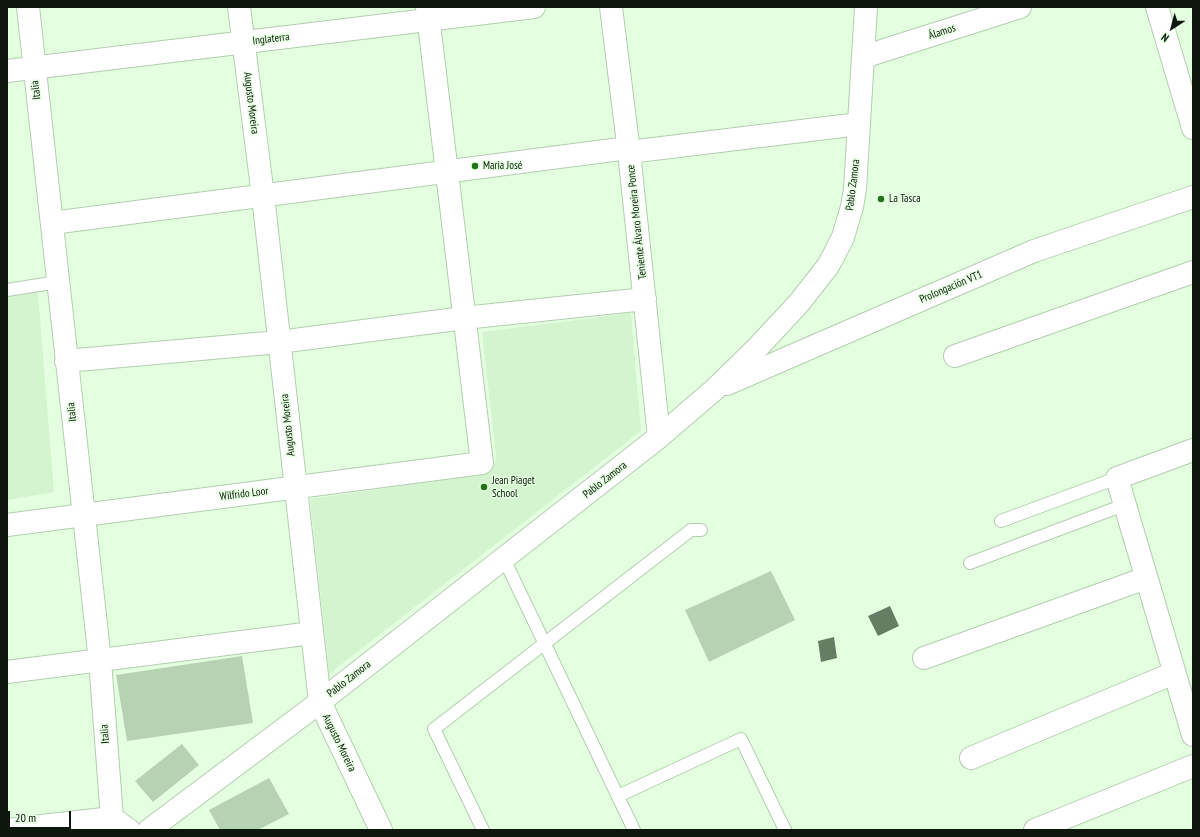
<!DOCTYPE html>
<html>
<head>
<meta charset="utf-8">
<style>
	body { margin:0 }
	#map { position:relative; width:1200px; height:837px; overflow:hidden; background:#e4ffe0; font-family:"PT Sans Narrow",sans-serif }
	canvas { display:block }
	.frame { position:absolute; inset:0; border:8px solid #0e170d; pointer-events:none }
	.north { position:absolute; left:1152px; top:8px; width:40px; height:40px; -webkit-text-stroke:3px #e4ffe0; paint-order:stroke; rotate:216deg; font-size:11px; font-weight:700; line-height:16px; text-align:center; color:#0e170d }
	.north::after { content:''; display:block; margin:auto; width:14px; height:18px; background:#0e170d; clip-path:polygon(50% 0,100% 100%,50% 72%,0 100%) }
	.scale { position:absolute; left:8px; top:811px; width:63px; height:18px; box-sizing:border-box; border:2px solid #0e170d; border-top:0; padding-left:5px; font-size:12px; line-height:14px; white-space:nowrap; color:#0e170d; -webkit-text-stroke:3px #e4ffe0; paint-order:stroke }
</style>
</head>
<body>
<div id="map">
<canvas width="1200" height="837"></canvas>
<div class="frame"></div>
<div class="north">N</div>
<div class="scale">20 m</div>
</div>
<script>
const c = document.querySelector('canvas').getContext('2d');
c.lineJoin = 'round';
function paint(path, color) { c.fillStyle = color; c.fill(path, 'evenodd'); }
const shape = rows => new Path2D(rows.map(r => 'M' + r).join(''));
function strokePath(path, color, width, dash) { c.strokeStyle = color; c.lineWidth = width; c.lineCap = dash ? 'butt' : 'round'; c.setLineDash(dash || []); c.stroke(path); }
function write(font, color, halo, rows, align = 'center') {
  c.font = font + ' "PT Sans Narrow",sans-serif'; c.lineWidth = 3; c.setLineDash([]); c.textBaseline = 'middle'; c.strokeStyle = halo; c.fillStyle = color; for (const [text, x, y, turn = 0] of rows) {
    c.save(); c.translate(x, y); c.rotate((+turn || 0) * Math.PI / 180); c.textAlign = isNaN(turn) ? turn : align; if (halo) c.strokeText(text, 0, 0); c.fillText(text, 0, 0); c.restore();
  }
}
paint(shape([
	[37,281,54,492,7,500,7,285],
	[631,313,641,431,329,674,310,499,485,474,491,470,495,463,496,456,482,332]
]), '#d4f4cf');
paint(shape([
	[771,571,795,620,709,662,685,610],
	[242,656,253,723,127,741,116,675],
	[182,744,199,765,153,802,135,781],
	[269,778,289,814,258,830,220,830,209,810]
]), '#b5d3b1');
paint(shape([
	[890,606,899,626,878,636,868,616],
	[834,637,837,658,821,662,818,641]
]), '#657d62');
const service = shape([
	[7,290,58,282],
	[1001,521,1117,478],
	[504,559,634,830],
	[970,563,1124,505],
	[618,796,741,739,785,830],
	[483,830,434,729,691,530,701,530]
]);
const minor = shape([
	[28,7,100,661,112,818],
	[239,7,263,196,320,702,381,830],
	[611,7,629,152,659,437],
	[863,57,1020,7],
	[7,71,534,7],
	[52,223,628,148,629,152,859,124],
	[955,356,1193,272],
	[66,361,279,342,464,318,645,299],
	[727,384,1034,251,1193,197],
	[1193,450,1117,478,1193,735],
	[7,525,482,463,427,7],
	[924,658,1146,578],
	[7,672,312,633],
	[971,758,1174,673],
	[112,818,129,830],
	[7,830,112,818],
	[149,830,320,702,659,437,714,390,759,346,799,303,828,266,835,253,843,237,852,207,855,189,866,7],
	[1035,830,1193,766]
]);
const secondary = shape([
	[1157,7,1193,128]
]);
strokePath(service, '#b3cdb0', 14);
strokePath(minor, '#b3cdb0', 24);
strokePath(secondary, '#b3cdb0', 24);
strokePath(service, '#fff', 12);
strokePath(minor, '#fff', 22);
strokePath(secondary, '#fff', 22);
for (const [x, y, r, color] of [
	[475,166,4,"#237219"],
	[881,199,4,"#237219"],
	[484,487,4,"#237219"]
]) { const dot = new Path2D(); dot.arc(x, y, r, 0, 2 * Math.PI); c.fillStyle = color; c.fill(dot); strokePath(dot, '#e4ffe0', 1.5); }
write('11px', '#0e170d', '#e4ffe0', [
	["Álamos",942,32,-18],
	["Inglaterra",271,39,-7],
	["Italia",36,90,-97],
	["Augusto Moreira",251,103,83],
	["Pablo Zamora",853,185,-83],
	["Teniente Álvaro Moreira Ponce",637,222,-96],
	["Prolongación VT1",951,287,-23],
	["Italia",72,412,-96],
	["Augusto Moreira",288,425,-96],
	["Pablo Zamora",605,480,-38],
	["Wilfrido Loor",244,494,-7],
	["Pablo Zamora",349,679,-38],
	["Italia",105,734,-94],
	["Augusto Moreira",339,743,64]
]);
write('11px', '#0e170d', '#e4ffe0', [
	["Maria José",483,166],
	["La Tasca",889,199],
	["Jean Piaget",492,481],
	["School",492,494]
], 'left');
</script>
</body>
</html>
